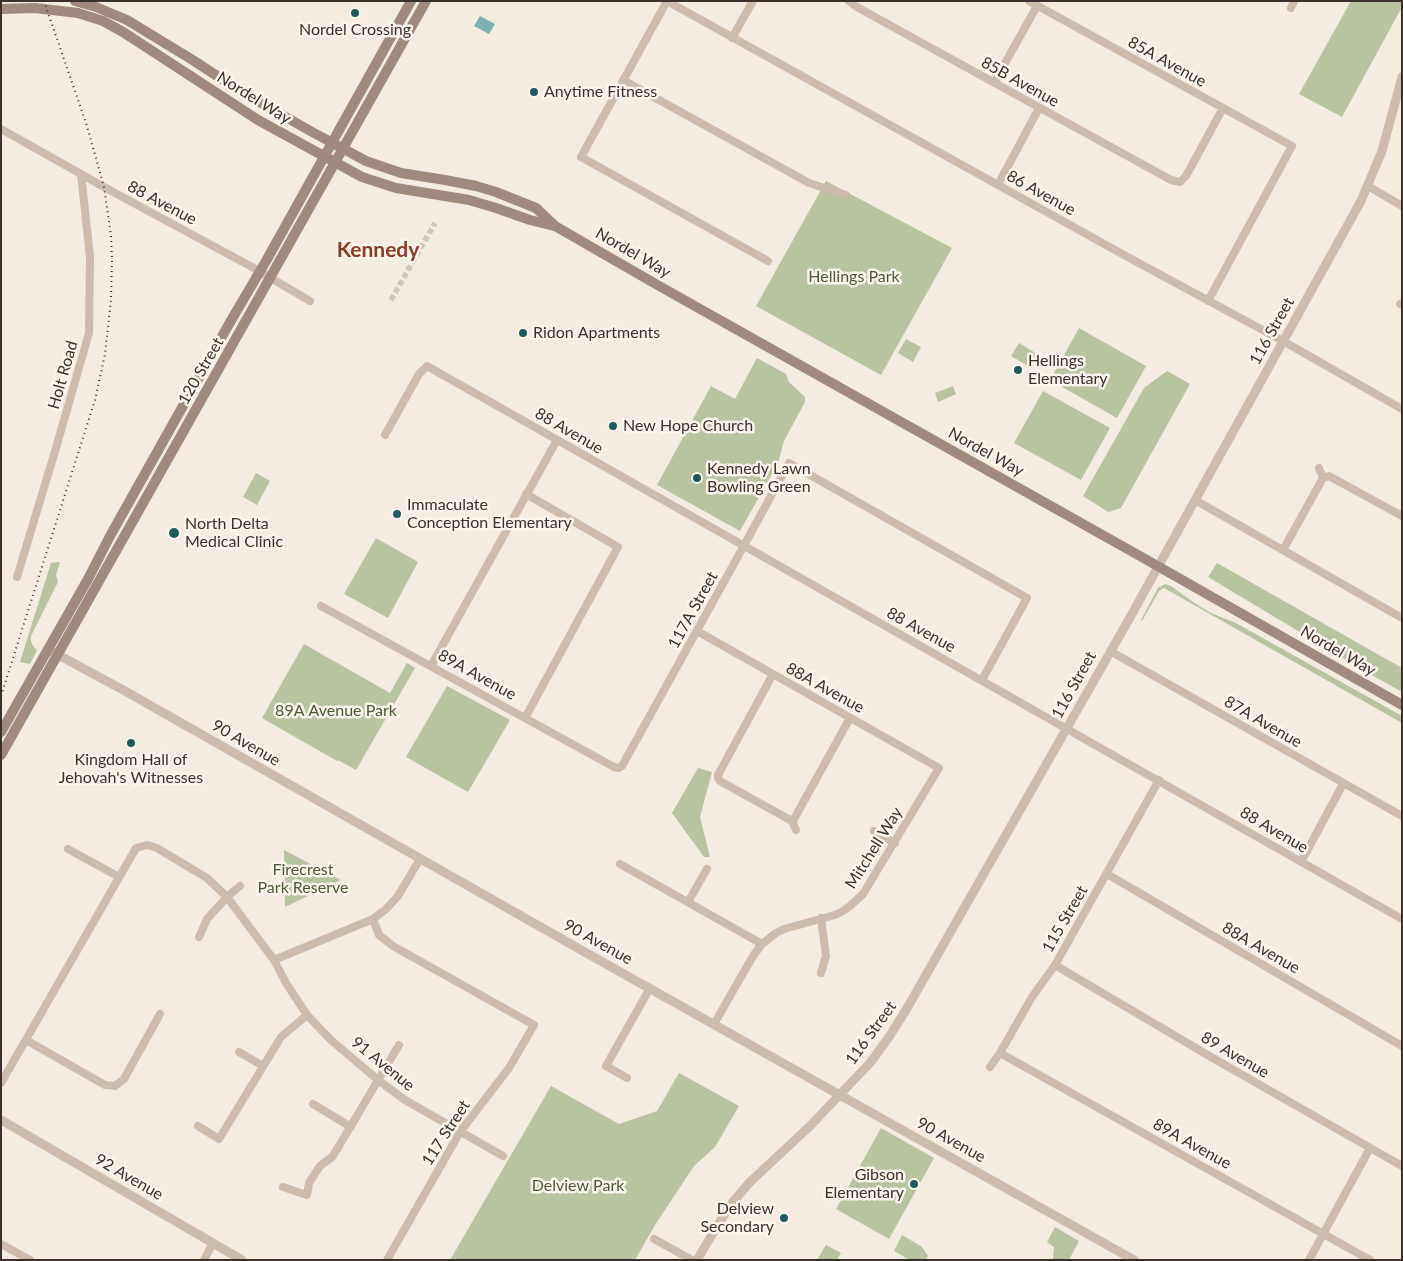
<!DOCTYPE html>
<html>
<head>
<meta charset="utf-8">
<style>
	body { margin:0 }
	#map { position:relative; width:1403px; height:1261px; overflow:hidden; background:#f4ebe1; font-family:Lato,sans-serif }
	canvas { display:block }
	.frame { position:absolute; inset:0; border:2px solid #3b302b; pointer-events:none }
</style>
</head>
<body>
<div id="map">
<canvas width="1403" height="1261"></canvas>
<div class="frame"></div>
</div>
<script>
const c = document.querySelector('canvas').getContext('2d');
c.lineJoin = 'round';
function paint(path, color) { c.fillStyle = color; c.fill(path, 'evenodd'); }
const shape = rows => new Path2D(rows.map(r => 'M' + r).join(''));
function strokePath(path, color, width, dash) { c.strokeStyle = color; c.lineWidth = width; c.lineCap = dash ? 'butt' : 'round'; c.setLineDash(dash || []); c.stroke(path); }
function write(font, color, halo, rows, align = 'center') {
  c.font = font + ' Lato,sans-serif'; c.lineWidth = 5; c.setLineDash([]); c.textBaseline = 'middle'; c.strokeStyle = halo; c.fillStyle = color; for (const [text, x, y, turn = 0] of rows) {
    c.save(); c.translate(x, y); c.rotate((+turn || 0) * Math.PI / 180); c.textAlign = isNaN(turn) ? turn : align; if (halo) c.strokeText(text, 0, 0); c.fillText(text, 0, 0); c.restore();
  }
}
paint(shape([
	[1351,1,1402,1,1402,7,1342,117,1299,94],
	[826,181,952,248,881,375,756,306],
	[1079,328,1146,366,1117,418,1050,380],
	[906,339,921,347,913,362,898,353],
	[1019,343,1037,354,1030,367,1011,356],
	[757,358,786,374,789,382,805,397,805,402,784,441,778,463,740,531,657,485,711,386,735,399],
	[1167,371,1190,384,1121,508,1108,512,1083,496,1144,388],
	[953,386,956,394,938,402,935,393],
	[1043,391,1110,428,1081,480,1014,443],
	[256,473,270,481,257,505,243,497],
	[376,538,418,562,388,618,344,594],
	[60,562,56,575,58,582,31,636,31,641,33,646,37,650,30,664,20,662,51,563],
	[1217,563,1402,668,1402,692,1368,673,1208,577],
	[1165,584,1171,586,1193,602,1211,613,1236,623,1402,716,1402,723,1164,588,1159,591,1142,621,1141,620,1158,588],
	[304,644,390,693,407,663,415,668,356,770,338,760,337,761,262,718],
	[447,686,510,720,468,792,406,757],
	[698,768,712,772,700,817,710,857,704,857,672,813],
	[284,850,341,880,285,907],
	[679,1073,739,1106,715,1147,694,1166,655,1225,635,1260,450,1260,551,1086,619,1124,657,1111],
	[881,1128,934,1158,889,1239,836,1209],
	[1055,1227,1079,1241,1069,1260,1053,1260,1054,1247,1047,1242],
	[902,1235,922,1247,928,1256,926,1260,910,1260,894,1251],
	[826,1245,841,1253,837,1260,817,1260]
]), '#b8c4a0');
paint(shape([
	[480,16,495,24,489,34,474,26]
]), '#7fb0b2');
strokePath(shape([
	[391,300,435,223]
]), '#cfc6bd', 5.5, [5.5, 3]);
strokePath(shape([
	[667,1,1124,255,1283,341,1402,409],
	[667,1,581,157,768,261],
	[849,1,855,6,1171,180,1180,182,1186,176,1223,108],
	[1029,1,1292,146,1208,301],
	[1291,8,1294,1],
	[732,38,753,1],
	[623,80,809,183,846,195],
	[994,83,1037,6],
	[1,129,104,187,252,267,310,301],
	[998,185,1039,108],
	[1368,186,1402,206],
	[1400,304,1402,303],
	[385,435,419,374,427,366,1402,919],
	[1323,478,1329,476,1402,516],
	[1195,500,1402,618],
	[1283,550,1323,478,1319,468],
	[17,577,56,448,89,333,90,257,81,174],
	[321,606,614,767,619,768,622,766,741,551,789,463,1027,598,982,680],
	[697,631,939,768,863,894,850,906,843,911,835,915,784,929,776,933,762,944,753,956,714,1024],
	[1110,651,1402,816],
	[431,666,557,440],
	[773,674,718,775,718,778,720,781,792,821],
	[525,718,618,547,526,494],
	[796,830,792,821,794,819,850,718],
	[874,831,895,843],
	[68,849,119,877],
	[1301,862,1343,784],
	[620,864,762,944],
	[1107,874,1402,1046],
	[688,902,707,869],
	[373,919,379,935,393,946,534,1025,509,1068,460,1132,387,1260],
	[199,937,207,919,227,897,240,886],
	[274,960,373,919,386,909,398,896,420,859],
	[1055,965,1211,1057,1402,1166],
	[821,973,826,956,821,918],
	[26,1040,105,1085,115,1086,124,1079,160,1014],
	[239,1052,263,1066],
	[1000,1053,1370,1260],
	[990,1067,1000,1053,1032,997,1055,965,1159,780],
	[627,1078,606,1066,650,988],
	[1,1083,136,848,147,845,157,848,207,878,227,897,274,960,286,983,307,1015,331,1040,378,1080,405,1100,503,1156],
	[313,1104,351,1127],
	[198,1126,219,1139,281,1037,307,1015],
	[283,1187,307,1195,309,1183,320,1166,332,1157,339,1146,399,1045],
	[654,1239,692,1260],
	[1,1244,30,1260],
	[204,1260,213,1243],
	[1309,1260,1370,1148]
]), '#cdbbac', 8);
strokePath(shape([
	[51,651,125,691,590,955,1134,1260],
	[1,1120,242,1260],
	[697,1260,719,1223,732,1203,750,1182,810,1126,848,1086,870,1063,889,1037,906,1010,1128,621,1361,201,1382,151,1402,77]
]), '#cdbbac', 9);
strokePath(shape([
	[75,1,96,7,127,20,191,59,245,94,314,133,366,161,401,173,445,180,476,186,496,192,536,208,555,226,661,287,1147,560,1402,705],
	[1,9,35,8,78,13,103,21,123,32,258,120,362,177,396,188,469,200,496,208,530,220,554,226],
	[1,732,88,579,110,536,229,324,266,261,411,1],
	[1,755,426,1]
]), '#a18a7d', 10);
strokePath(shape([
	[1,696,95,400,105,354,111,300,112,259,111,236,104,187,87,126,44,1]
]), '#3b302b', 2, [1, 4]);
for (const [x, y, r, color] of [
	[355,13,5,"#1f5a5e"],
	[534,92,5,"#1f5a5e"],
	[523,333,5,"#1f5a5e"],
	[1018,370,5,"#1f5a5e"],
	[613,426,5,"#1f5a5e"],
	[697,478,5,"#1f5a5e"],
	[397,514,5,"#1f5a5e"],
	[174,533,6,"#1f5a5e"],
	[131,743,5,"#1f5a5e"],
	[914,1184,5,"#1f5a5e"],
	[784,1218,5,"#1f5a5e"]
]) { const dot = new Path2D(); dot.arc(x, y, r, 0, 2 * Math.PI); c.fillStyle = color; c.fill(dot); strokePath(dot, '#fbf5ee', 2); }
write('16px', '#3b302b', '#fbf5ee', [
	["Nordel Crossing",355,30,"center"],
	["Anytime Fitness",544,92],
	["Ridon Apartments",533,333],
	["Hellings",1028,361],
	["Elementary",1028,379],
	["New Hope Church",623,426],
	["Kennedy Lawn",707,469],
	["Bowling Green",707,487],
	["Immaculate",407,505],
	["Conception Elementary",407,523],
	["North Delta",185,524],
	["Medical Clinic",185,542],
	["Kingdom Hall of",131,760,"center"],
	["Jehovah's Witnesses",131,778,"center"],
	["Gibson",904,1175,"right"],
	["Elementary",904,1193,"right"],
	["Delview",774,1209,"right"],
	["Secondary",774,1227,"right"]
], 'left');
write('16px', '#3b302b', '#fbf5ee', [
	["85A Avenue",1167,62,29],
	["85B Avenue",1020,82,29],
	["Nordel Way",254,98,32],
	["86 Avenue",1041,193,29],
	["88 Avenue",162,203,28],
	["Nordel Way",633,253,30],
	["116 Street",1272,331,-61],
	["120 Street",201,371,-60],
	["Holt Road",63,375,-74],
	["88 Avenue",569,431,30],
	["Nordel Way",986,452,29],
	["117A Street",693,610,-61],
	["88 Avenue",921,630,29],
	["Nordel Way",1338,651,30],
	["89A Avenue",477,675,29],
	["116 Street",1074,685,-61],
	["88A Avenue",825,688,29],
	["87A Avenue",1263,722,30],
	["90 Avenue",246,743,30],
	["88 Avenue",1274,830,30],
	["Mitchell Way",874,848,-58],
	["115 Street",1065,919,-60],
	["90 Avenue",598,942,29],
	["88A Avenue",1261,948,30],
	["116 Street",871,1033,-54],
	["89 Avenue",1235,1055,30],
	["91 Avenue",383,1064,39],
	["117 Street",446,1133,-57],
	["90 Avenue",951,1140,29],
	["89A Avenue",1192,1144,29],
	["92 Avenue",129,1177,30]
]);
write('16px', '#4a5a2e', '#fbf5ee', [
	["Hellings Park",854,277],
	["89A Avenue Park",336,711],
	["Firecrest",303,870],
	["Park Reserve",303,888],
	["Delview Park",578,1186]
]);
write('bold 21px', '#8c3b22', '#fbf5ee', [
	["Kennedy",378,250]
]);
</script>
</body>
</html>
